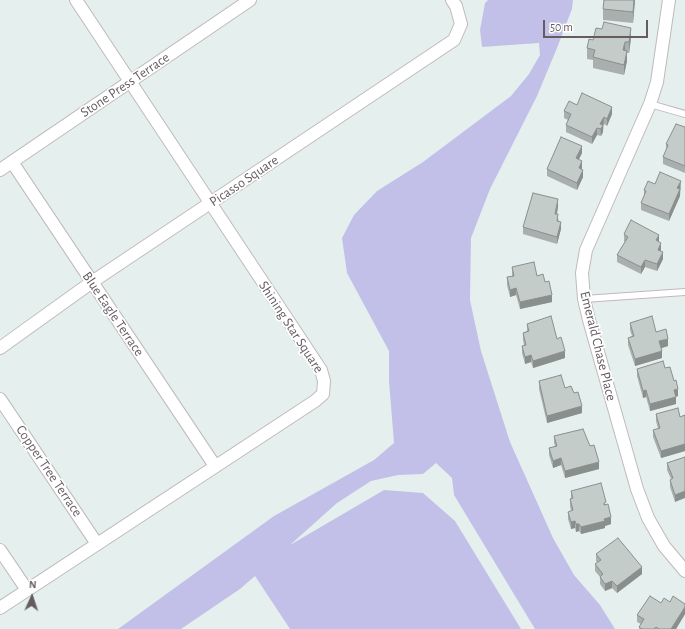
<!DOCTYPE html>
<html>
<head>
<meta charset="utf-8">
<style>
	body { margin:0 }
	#map { position:relative; width:685px; height:629px; overflow:hidden; background:#e5f0ee; font-family:"Alegreya Sans",sans-serif }
	canvas { display:block }
	.north { position:absolute; left:12px; top:577px; width:40px; height:40px; -webkit-text-stroke:3px #fff; paint-order:stroke; rotate:3deg; font-size:11px; font-weight:700; line-height:16px; text-align:center; color:#665c60 }
	.north::after { content:''; display:block; margin:auto; width:14px; height:18px; background:#665c60; clip-path:polygon(50% 0,100% 100%,50% 72%,0 100%) }
	.scale { position:absolute; left:543px; top:20px; width:105px; height:18px; box-sizing:border-box; border:2px solid #665c60; border-top:0; padding-left:5px; font-size:12px; line-height:14px; white-space:nowrap; color:#665c60; -webkit-text-stroke:3px #fff; paint-order:stroke }
</style>
</head>
<body>
<div id="map">
<canvas width="685" height="629"></canvas>
<div class="north">N</div>
<div class="scale">50 m</div>
</div>
<script>
const c = document.querySelector('canvas').getContext('2d');
c.lineJoin = 'round';
function paint(path, color) { c.fillStyle = color; c.fill(path, 'evenodd'); }
const shape = rows => new Path2D(rows.map(r => 'M' + r).join(''));
function strokePath(path, color, width, dash) { c.strokeStyle = color; c.lineWidth = width; c.lineCap = dash ? 'butt' : 'round'; c.setLineDash(dash || []); c.stroke(path); }
function write(font, color, halo, rows, align = 'center') {
  c.font = font + ' "Alegreya Sans",sans-serif'; c.lineWidth = 3.5; c.setLineDash([]); c.textBaseline = 'middle'; c.strokeStyle = halo; c.fillStyle = color; for (const [text, x, y, turn = 0] of rows) {
    c.save(); c.translate(x, y); c.rotate((+turn || 0) * Math.PI / 180); c.textAlign = isNaN(turn) ? turn : align; if (halo) c.strokeText(text, 0, 0); c.fillText(text, 0, 0); c.restore();
  }
}
paint(shape([
	[488,0,573,0,572,9,557,48,537,96,490,189,471,238,470,300,481,351,510,442,553,538,574,575,600,605,615,629,535,629,454,495,452,478,436,463,423,474,398,475,371,481,337,503,290,545,384,490,423,493,455,521,521,629,290,629,255,576,240,589,181,629,118,629,274,516,374,460,394,443,389,381,389,351,347,273,342,238,354,215,377,191,423,162,511,96,529,74,540,55,539,43,482,47,480,30,485,3]
]), '#c2c0e8');
const lane = shape([
	[650,104,685,114],
	[584,299,685,292]
]);
const street = shape([
	[669,0,657,82,650,104,586,250,582,273,584,299,589,320,637,489,648,518,664,546,685,571],
	[12,162,215,466],
	[0,170,250,0],
	[0,348,92,282,454,40,461,24,456,6,452,0],
	[0,399,97,544],
	[0,550,27,590],
	[0,608,315,401,323,394,324,381,321,370,76,0]
]);
strokePath(lane, '#c1b9bc', 8);
strokePath(street, '#c1b9bc', 14);
strokePath(lane, '#fff', 6);
strokePath(street, '#fff', 12);
paint(shape([
	[635,0,633,23,603,20,603,9],
	[631,38,629,53,627,53,627,61,624,75,593,68,593,60,587,59,587,48,593,40],
	[577,105,612,114,607,126,604,124,603,126,603,132,601,136,597,135,592,144,566,132,566,125,568,120,564,118,564,111],
	[685,127,685,173,663,164,663,157,666,151,666,144],
	[582,153,579,159,582,168,581,169,583,177,577,190,547,176,547,169],
	[655,184,681,188,680,190,680,196,669,221,641,210,641,203,644,196,644,190],
	[558,207,557,214,561,229,557,244,523,234,523,227],
	[624,234,659,241,661,250,661,251,663,259,657,271,645,267,641,274,617,262,617,255,625,242,624,241],
	[512,267,537,276,545,282,552,302,520,309,516,295,510,297,507,285,507,277,512,276],
	[630,323,656,332,668,346,661,348,662,358,635,366,628,345,628,338,632,336,630,330],
	[527,324,557,339,565,358,533,368,531,362,525,364,522,353,522,346,524,345,523,340,523,333,527,331],
	[665,368,678,396,676,397,676,404,650,411,646,397,643,398,637,376,637,369],
	[539,381,565,388,574,393,582,413,547,423,539,389],
	[656,414,680,417,685,415,685,451,661,458,653,437,653,430,658,429,656,421],
	[554,436,599,469,565,478,561,465,553,468,549,455,549,448,555,446,554,443],
	[685,457,675,502,670,487,670,480,671,479,667,470,667,463],
	[571,491,606,504,611,524,605,526,605,528,581,534,579,531,576,532,575,528,571,529,568,519,568,512,571,511,570,506,570,499,571,498],
	[596,554,642,574,617,593,612,588,605,591,600,584,600,577,595,571,595,564,597,563,596,561],
	[670,602,685,604,685,614,676,629,639,629,639,627,641,624,637,622,637,615,661,603]
]), '#a9afae');
paint(shape([
	[634,0,635,0,633,23,633,12],
	[631,28,631,38,629,53,629,42],
	[625,42,625,52,623,50],
	[627,51,627,61,624,75,624,65],
	[612,107,612,114,607,126,607,119],
	[604,117,603,132,601,136,600,124],
	[597,128,597,135,592,144,592,137],
	[582,146,582,153,576,165,576,158],
	[582,161,582,168,579,175,579,168],
	[583,170,583,177,577,190,577,183],
	[681,181,680,196,669,221,669,214,677,188],
	[558,199,558,207,555,221,555,214],
	[561,222,561,229,557,244,557,237],
	[659,235,659,242,656,240],
	[661,243,661,250,658,257,658,250],
	[663,252,663,259,657,271,657,264],
	[645,260,645,267,641,274,641,267],
	[516,288,516,295,510,297,510,290],
	[552,295,552,302,520,309,520,302],
	[668,339,668,346,659,349,659,341],
	[565,351,565,358,533,368,533,361],
	[662,351,662,358,635,366,635,359],
	[531,355,531,362,525,364,525,357],
	[678,389,678,396,674,397,674,390],
	[646,390,646,397,643,398,643,391],
	[676,397,676,404,650,411,650,404],
	[582,406,582,413,547,423,547,416],
	[685,444,685,451,661,458,661,451],
	[561,458,561,465,553,468,553,461],
	[599,462,599,469,565,478,565,471],
	[685,491,685,498,675,502,675,495],
	[611,517,611,524,605,526,605,528,581,534,581,527],
	[575,521,575,528,571,529,571,522],
	[576,524,579,524,579,531,576,532],
	[642,567,642,574,617,593,617,586],
	[612,581,612,588,605,591,605,584],
	[685,607,685,614,676,629,671,629]
]), '#898f8d');
const building = shape([
	[604,0,634,0,633,12,603,9,604,0],
	[604,22,631,28,629,42,625,42,623,50,627,51,624,65,593,57,595,50,587,48,589,39,593,40,596,28,602,29,604,22],
	[582,93,612,107,607,119,604,117,600,124,603,125,601,129,597,128,592,137,566,125,571,114,564,111,569,101,577,105,582,93],
	[676,124,685,127,685,166,663,157,668,145,666,144,676,124],
	[561,137,582,146,576,158,582,161,579,168,583,170,577,183,547,169,561,137],
	[660,172,681,181,677,188,680,189,669,214,641,203,646,191,644,190,648,181,655,184,660,172],
	[533,193,558,199,555,214,558,214,557,221,561,222,557,237,523,227,533,193],
	[631,220,659,235,656,240,661,243,658,250,663,252,657,264,645,260,641,267,617,255,628,237,624,234,631,220],
	[534,262,537,276,543,274,545,282,549,281,552,295,520,302,516,288,510,290,507,277,514,276,512,267,534,262],
	[551,316,557,339,561,337,565,351,533,361,531,355,525,357,522,346,526,345,523,333,529,331,527,324,551,316],
	[652,316,656,332,666,329,668,339,659,341,662,351,635,359,628,338,634,336,630,323,652,316],
	[663,361,665,368,670,367,674,381,676,380,678,389,674,390,676,397,650,404,646,390,643,391,637,369,663,361],
	[561,375,565,388,571,386,574,393,578,392,582,406,547,416,539,381,561,375],
	[678,408,680,417,685,415,685,444,661,451,653,430,660,428,656,414,678,408],
	[583,429,590,446,594,445,599,462,565,471,561,458,553,461,549,448,557,446,554,436,583,429],
	[685,457,685,491,675,495,670,480,673,478,667,463,685,457],
	[601,483,606,502,604,503,604,505,608,504,611,517,604,519,605,521,581,527,579,524,576,524,575,521,571,522,568,512,573,510,570,499,573,498,571,491,601,483],
	[618,538,642,567,617,586,612,581,605,584,600,577,603,574,595,564,601,560,596,554,618,538],
	[650,596,661,603,664,598,670,602,673,596,685,604,685,607,671,629,659,629,656,627,654,629,642,629,639,627,644,619,637,615,650,596]
]);
paint(building, '#c4ccca');
strokePath(building, '#898f8d', 1);
write('14px', '#665c60', '#fff', [
	["Stone Press Terrace",125,85,-34],
	["Picasso Square",244,181,-34],
	["Blue Eagle Terrace",113,314,56],
	["Shining Star Square",291,327,57],
	["Emerald Chase Place",598,346,76],
	["Copper Tree Terrace",49,471,56]
]);
</script>
</body>
</html>
